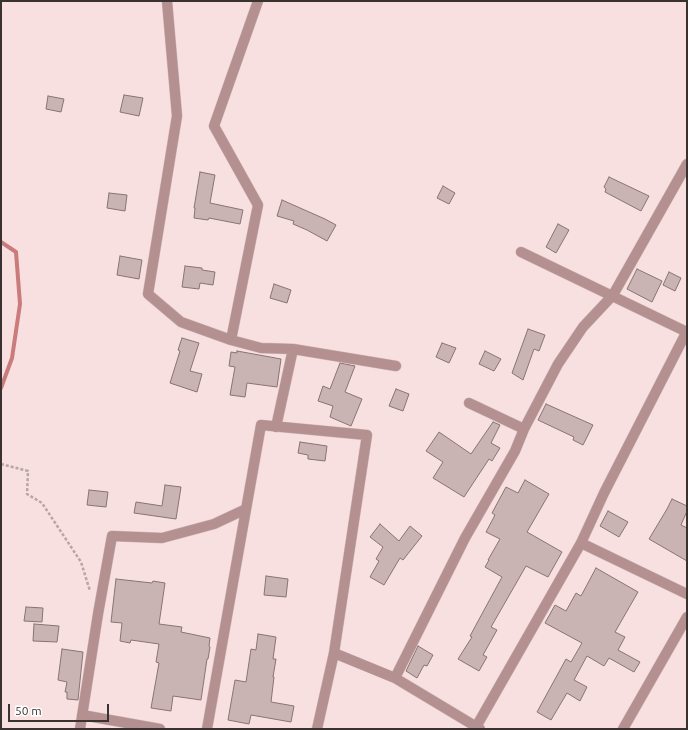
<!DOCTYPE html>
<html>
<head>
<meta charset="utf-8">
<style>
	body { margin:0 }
	#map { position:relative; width:688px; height:730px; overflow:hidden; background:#f8e0e0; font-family:Ubuntu,sans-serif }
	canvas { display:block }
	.frame { position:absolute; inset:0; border:2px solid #3a3131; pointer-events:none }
	.scale { position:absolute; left:8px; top:704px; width:101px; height:18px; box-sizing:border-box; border:2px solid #3a3131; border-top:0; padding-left:5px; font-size:12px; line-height:14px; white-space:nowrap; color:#3a3131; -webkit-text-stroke:3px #fff; paint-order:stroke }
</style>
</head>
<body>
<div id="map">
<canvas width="688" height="730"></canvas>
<div class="frame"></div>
<div class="scale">50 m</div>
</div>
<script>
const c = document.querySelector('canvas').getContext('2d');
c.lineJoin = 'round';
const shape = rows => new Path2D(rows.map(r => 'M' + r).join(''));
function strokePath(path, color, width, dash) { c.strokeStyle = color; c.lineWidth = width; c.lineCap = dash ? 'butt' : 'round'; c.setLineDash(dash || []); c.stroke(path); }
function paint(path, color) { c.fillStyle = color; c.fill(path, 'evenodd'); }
strokePath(shape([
	[1,242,16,252,20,304,12,358,1,388]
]), '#ca7c7d', 4);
const building = shape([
	[124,95,143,98,139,116,120,112,124,95],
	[48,96,64,99,61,112,46,109,48,96],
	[200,172,215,175,210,203,243,210,240,224,209,218,208,220,194,218,195,208,194,208,200,172],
	[609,177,649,196,641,211,605,192,606,189,604,187,609,177],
	[443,186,455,193,449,204,437,198,443,186],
	[109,193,127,195,125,211,107,208,109,193],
	[282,200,325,219,336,225,327,241,307,230,293,224,294,221,277,216,282,200],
	[558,224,569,230,556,253,546,247,558,224],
	[120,256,142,260,139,279,117,275,120,256],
	[185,266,202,268,202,270,215,272,213,285,200,283,199,289,182,287,185,266],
	[637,269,662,281,652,302,627,289,637,269],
	[669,272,681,278,675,291,663,285,669,272],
	[274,284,291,290,287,303,270,298,274,284],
	[528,329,545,335,539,351,534,349,523,380,512,373,528,329],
	[182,338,199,343,190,371,202,374,197,392,170,383,180,351,178,350,182,338],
	[442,343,456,348,449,363,436,357,442,343],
	[237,351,281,359,277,387,247,383,245,397,230,395,235,367,229,366,231,352,237,353,237,351],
	[485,351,501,359,494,371,479,364,485,351],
	[340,363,355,366,345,392,362,399,351,426,330,417,333,406,318,401,323,386,330,389,340,363],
	[396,389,409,394,403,411,389,406,396,389],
	[546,404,593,425,583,445,573,440,574,437,538,420,546,404],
	[493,422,500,425,491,443,500,448,492,461,489,459,464,497,433,478,443,462,426,451,439,432,471,454,493,422],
	[300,442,327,446,325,461,308,459,308,455,298,453,300,442],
	[525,480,549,494,527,532,562,552,548,577,526,566,491,627,497,630,483,655,487,657,479,671,458,659,472,637,470,636,502,577,485,567,489,560,488,560,500,539,486,532,495,515,492,513,506,487,518,493,525,480],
	[165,485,181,487,176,519,134,513,136,502,162,506,165,485],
	[89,490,108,492,106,507,87,505,89,490],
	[672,499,687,506,687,511,681,525,687,528,687,561,649,539,667,509,672,499],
	[608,511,628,522,619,537,600,526,608,511],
	[380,524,399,541,410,526,422,536,403,560,400,558,384,585,370,577,379,561,376,559,383,547,370,537,380,524],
	[596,568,638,592,615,632,625,637,618,650,640,662,634,672,609,658,604,666,587,656,574,680,587,687,580,701,567,693,551,720,537,712,566,659,571,662,582,643,545,623,555,605,566,611,576,593,581,596,596,568],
	[266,576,288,579,286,597,264,595,266,576],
	[116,579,152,583,153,581,165,583,159,624,182,627,181,632,210,638,209,646,210,647,208,659,207,659,201,700,173,696,171,711,151,708,159,663,156,662,159,644,131,640,130,643,120,641,122,623,111,622,116,579],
	[26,607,43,608,42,622,24,621,26,607],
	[34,624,59,626,57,642,33,641,34,624],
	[258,634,276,637,273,659,276,659,273,677,274,677,271,702,294,706,291,722,251,715,249,724,228,720,235,680,246,682,251,649,256,650,258,634],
	[418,646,433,655,427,666,424,665,417,678,406,671,418,646],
	[62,649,83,652,78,700,67,699,67,692,65,692,67,682,58,680,62,649]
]);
paint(building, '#cab3b3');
strokePath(building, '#887373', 1);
const street = shape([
	[167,1,177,116,148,294,181,322,231,340,261,348,293,349,276,427],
	[521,252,687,332],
	[231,340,258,205,214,126,258,1],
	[293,349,396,366],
	[469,403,524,429],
	[581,543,687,594],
	[334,653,395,678,480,729],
	[395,678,465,538,515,451,524,429,558,364,583,327,613,295,687,164],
	[82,715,160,729],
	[476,727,581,543,604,493,687,331],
	[80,729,98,614,112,536,162,538,214,524,246,509],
	[207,729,261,425,367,435,334,653,317,729],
	[623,729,687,617]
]);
strokePath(street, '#d2bdbd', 11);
strokePath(shape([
	[1,464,28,471,27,494,42,503,81,562,90,591]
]), '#b8a5a5', 2.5, [3, 2]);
strokePath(street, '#b49090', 10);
</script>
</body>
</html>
